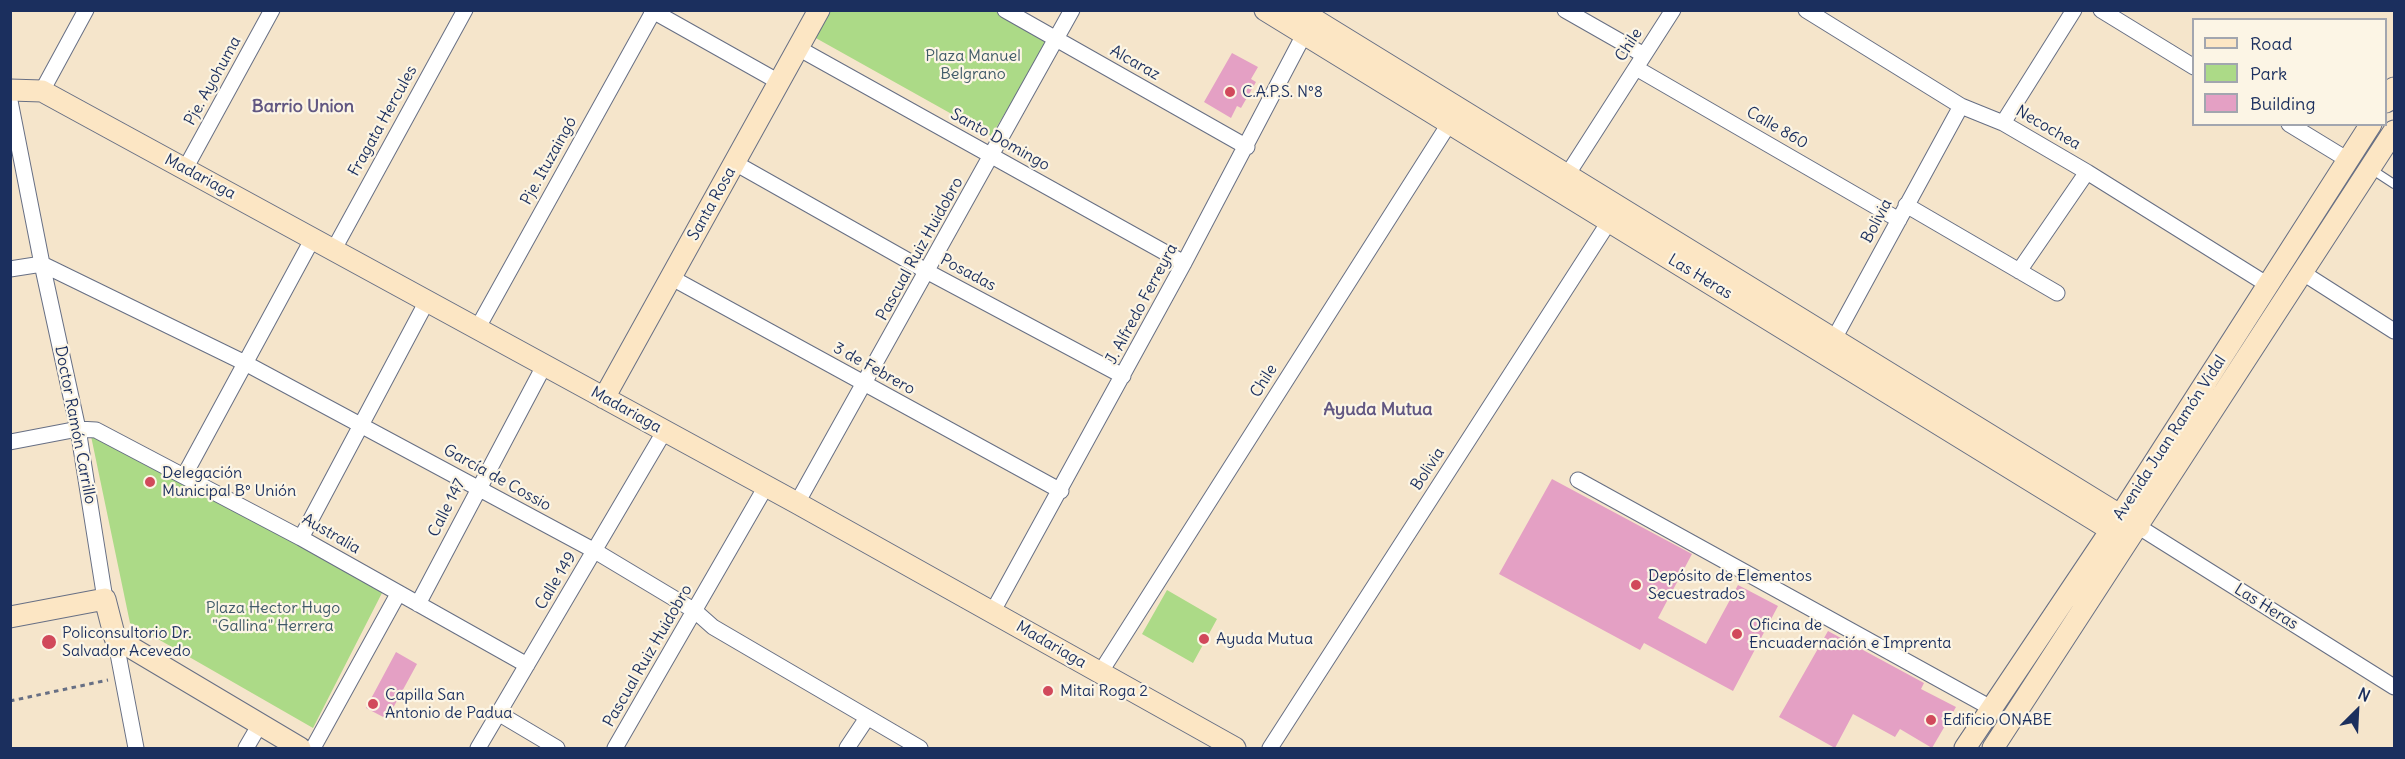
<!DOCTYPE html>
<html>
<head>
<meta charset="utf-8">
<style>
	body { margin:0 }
	#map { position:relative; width:2405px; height:759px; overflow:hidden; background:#f5e5cb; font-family:Delius,sans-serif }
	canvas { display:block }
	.frame { position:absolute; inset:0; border:12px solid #1b2f5e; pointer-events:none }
	.legend { position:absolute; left:2192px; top:18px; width:195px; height:108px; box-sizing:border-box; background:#fcf5e5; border:2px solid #a2a6af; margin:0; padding:8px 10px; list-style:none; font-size:18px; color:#1b2f5e }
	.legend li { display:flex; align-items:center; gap:12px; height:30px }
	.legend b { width:30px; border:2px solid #a2a6af }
	.north { position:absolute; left:2327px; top:681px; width:60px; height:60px; -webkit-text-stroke:4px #fcf5e5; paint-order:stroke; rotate:24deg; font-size:16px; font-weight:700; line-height:24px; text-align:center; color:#1b2f5e }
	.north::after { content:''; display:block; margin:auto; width:21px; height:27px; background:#1b2f5e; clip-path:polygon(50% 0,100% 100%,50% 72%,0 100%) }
</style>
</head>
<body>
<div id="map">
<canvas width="2405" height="759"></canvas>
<div class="frame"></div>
<ul class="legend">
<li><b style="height:8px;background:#fce6c4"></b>Road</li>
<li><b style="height:16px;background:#acda87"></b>Park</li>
<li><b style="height:16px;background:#e4a0c4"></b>Building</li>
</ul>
<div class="north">N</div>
</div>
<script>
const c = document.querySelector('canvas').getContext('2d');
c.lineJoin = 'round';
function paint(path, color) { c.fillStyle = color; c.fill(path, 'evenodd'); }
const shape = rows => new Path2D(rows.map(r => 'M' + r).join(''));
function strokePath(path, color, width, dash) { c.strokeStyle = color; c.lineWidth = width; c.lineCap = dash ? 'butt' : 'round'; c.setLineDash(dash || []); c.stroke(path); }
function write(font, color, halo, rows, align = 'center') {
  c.font = font + ' Delius,sans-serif'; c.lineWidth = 4.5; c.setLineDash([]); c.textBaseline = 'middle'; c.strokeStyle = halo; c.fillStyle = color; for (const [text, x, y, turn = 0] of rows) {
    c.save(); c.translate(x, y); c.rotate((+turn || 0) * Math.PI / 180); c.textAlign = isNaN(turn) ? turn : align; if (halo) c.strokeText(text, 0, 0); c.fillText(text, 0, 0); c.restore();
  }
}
paint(shape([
	[993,10,1049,42,991,136,814,37,830,11],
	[91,436,98,436,383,591,313,728,130,623],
	[1167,590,1217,619,1193,663,1142,634]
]), '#acda87');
paint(shape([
	[1232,53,1258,67,1251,79,1256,82,1241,108,1237,106,1231,118,1204,102],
	[1552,479,1692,554,1658,618,1706,644,1738,585,1778,606,1733,691,1644,643,1640,650,1499,574],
	[1828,631,1924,683,1921,689,1956,707,1932,748,1900,729,1895,737,1853,714,1835,748,1779,717],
	[396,652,417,664,387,719,366,708]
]), '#e4a0c4');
const lane = shape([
	[2371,169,2394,184]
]);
const street = shape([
	[651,10,779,82],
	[1005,10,1247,147],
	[1565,10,1644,55],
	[1806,10,1961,106,2003,123,2087,172,2268,285],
	[2101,10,2194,67],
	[798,48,1184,263],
	[1636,68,1899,220],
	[42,91,86,10],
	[10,101,42,264,78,429,105,599],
	[2003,123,2074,10],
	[2289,124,2348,160],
	[735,163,928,272,1123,376],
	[185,169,272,10],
	[1562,183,1673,10],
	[1906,205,2057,293],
	[334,249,465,10],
	[10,269,42,264,245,363,595,551,695,611,713,627,920,748],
	[2019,271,2087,172],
	[2303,273,2394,331],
	[672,278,1061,491],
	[477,329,653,12],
	[1829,348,1961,106],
	[10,442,78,429,96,430,301,538,527,665],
	[184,476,313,238],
	[1578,480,1991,708],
	[797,503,1072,10],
	[2139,527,2394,687],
	[301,538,427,301],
	[418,604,544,366],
	[993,611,1184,263,1308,27],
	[115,638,136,748],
	[1100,673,1454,116],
	[498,713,557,748],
	[246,748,260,724],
	[313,748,398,594],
	[478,748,664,432],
	[615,748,765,488],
	[847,748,867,718],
	[1270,748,1614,214]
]);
const secondary = shape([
	[1265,10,2111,530,2139,527],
	[1299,10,2139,527],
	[10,90,42,91,797,503,1235,748],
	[2386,102,2394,88],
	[604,398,819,10],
	[10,617,105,599,115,638,300,748],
	[1965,748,2111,530,2371,124],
	[1993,748,2394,131]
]);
strokePath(lane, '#676f84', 10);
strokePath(street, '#676f84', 17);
strokePath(secondary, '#676f84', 23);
strokePath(shape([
	[10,701,108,680]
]), '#676f84', 3, [4.5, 4.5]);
strokePath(lane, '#fff', 8);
strokePath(street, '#fff', 15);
strokePath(secondary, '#fce6c4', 21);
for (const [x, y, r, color] of [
	[1230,92,6,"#d1495b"],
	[150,482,6,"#d1495b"],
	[1636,585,6,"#d1495b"],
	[1737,634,6,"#d1495b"],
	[1204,639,6,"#d1495b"],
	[49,642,8,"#d1495b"],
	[1048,691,6,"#d1495b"],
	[373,704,6,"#d1495b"],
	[1931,720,6,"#d1495b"]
]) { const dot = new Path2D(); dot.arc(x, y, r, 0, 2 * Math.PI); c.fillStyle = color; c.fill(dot); strokePath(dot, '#fcf5e5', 2); }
write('16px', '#1b2f5e', '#fcf5e5', [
	["Chile",1629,45,-57],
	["Alcaraz",1135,63,29],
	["Pje. Ayohuma",213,81,-61],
	["Fragata Hercules",383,121,-61],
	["Calle 860",1777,128,30],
	["Necochea",2048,128,30],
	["Santo Domingo",1000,140,29],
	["Pje. Ituzaingó",549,161,-61],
	["Madariaga",200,177,28],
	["Santa Rosa",712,204,-61],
	["Bolivia",1877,221,-62],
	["Pascual Ruiz Huidobro",920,249,-61],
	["Posadas",968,273,28],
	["Las Heras",1700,277,31],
	["J. Alfredo Ferreyra",1142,304,-62],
	["3 de Febrero",874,369,29],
	["Chile",1264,381,-58],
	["Madariaga",626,410,29],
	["Doctor Ramón Carrillo",75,425,79],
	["Avenida Juan Ramón Vidal",2170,438,-57],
	["Bolivia",1428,469,-57],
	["García de Cossio",497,478,29],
	["Calle 147",447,508,-63],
	["Australia",331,534,30],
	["Calle 149",556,581,-59],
	["Las Heras",2266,607,32],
	["Madariaga",1051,645,30],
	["Pascual Ruiz Huidobro",648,656,-60]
]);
write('16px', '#3f5a68', '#fcf5e5', [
	["Plaza Manuel",973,56],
	["Belgrano",973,74],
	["Plaza Hector Hugo",273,608],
	["\"Gallina\" Herrera",273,626]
]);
write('16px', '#1b2f5e', '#fcf5e5', [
	["C.A.P.S. Nº8",1242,92],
	["Delegación",162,473],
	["Municipal Bº Unión",162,491],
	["Depósito de Elementos",1648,576],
	["Secuestrados",1648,594],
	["Oficina de",1749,625],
	["Encuadernación e Imprenta",1749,643],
	["Policonsultorio Dr.",62,633],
	["Salvador Acevedo",62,651],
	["Ayuda Mutua",1216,639],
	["Mitai Roga 2",1060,691],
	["Capilla San",385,695],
	["Antonio de Padua",385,713],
	["Edificio ONABE",1943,720]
], 'left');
write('bold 18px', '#615782', '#fcf5e5', [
	["Barrio Union",303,107],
	["Ayuda Mutua",1378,410]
]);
</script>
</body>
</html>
